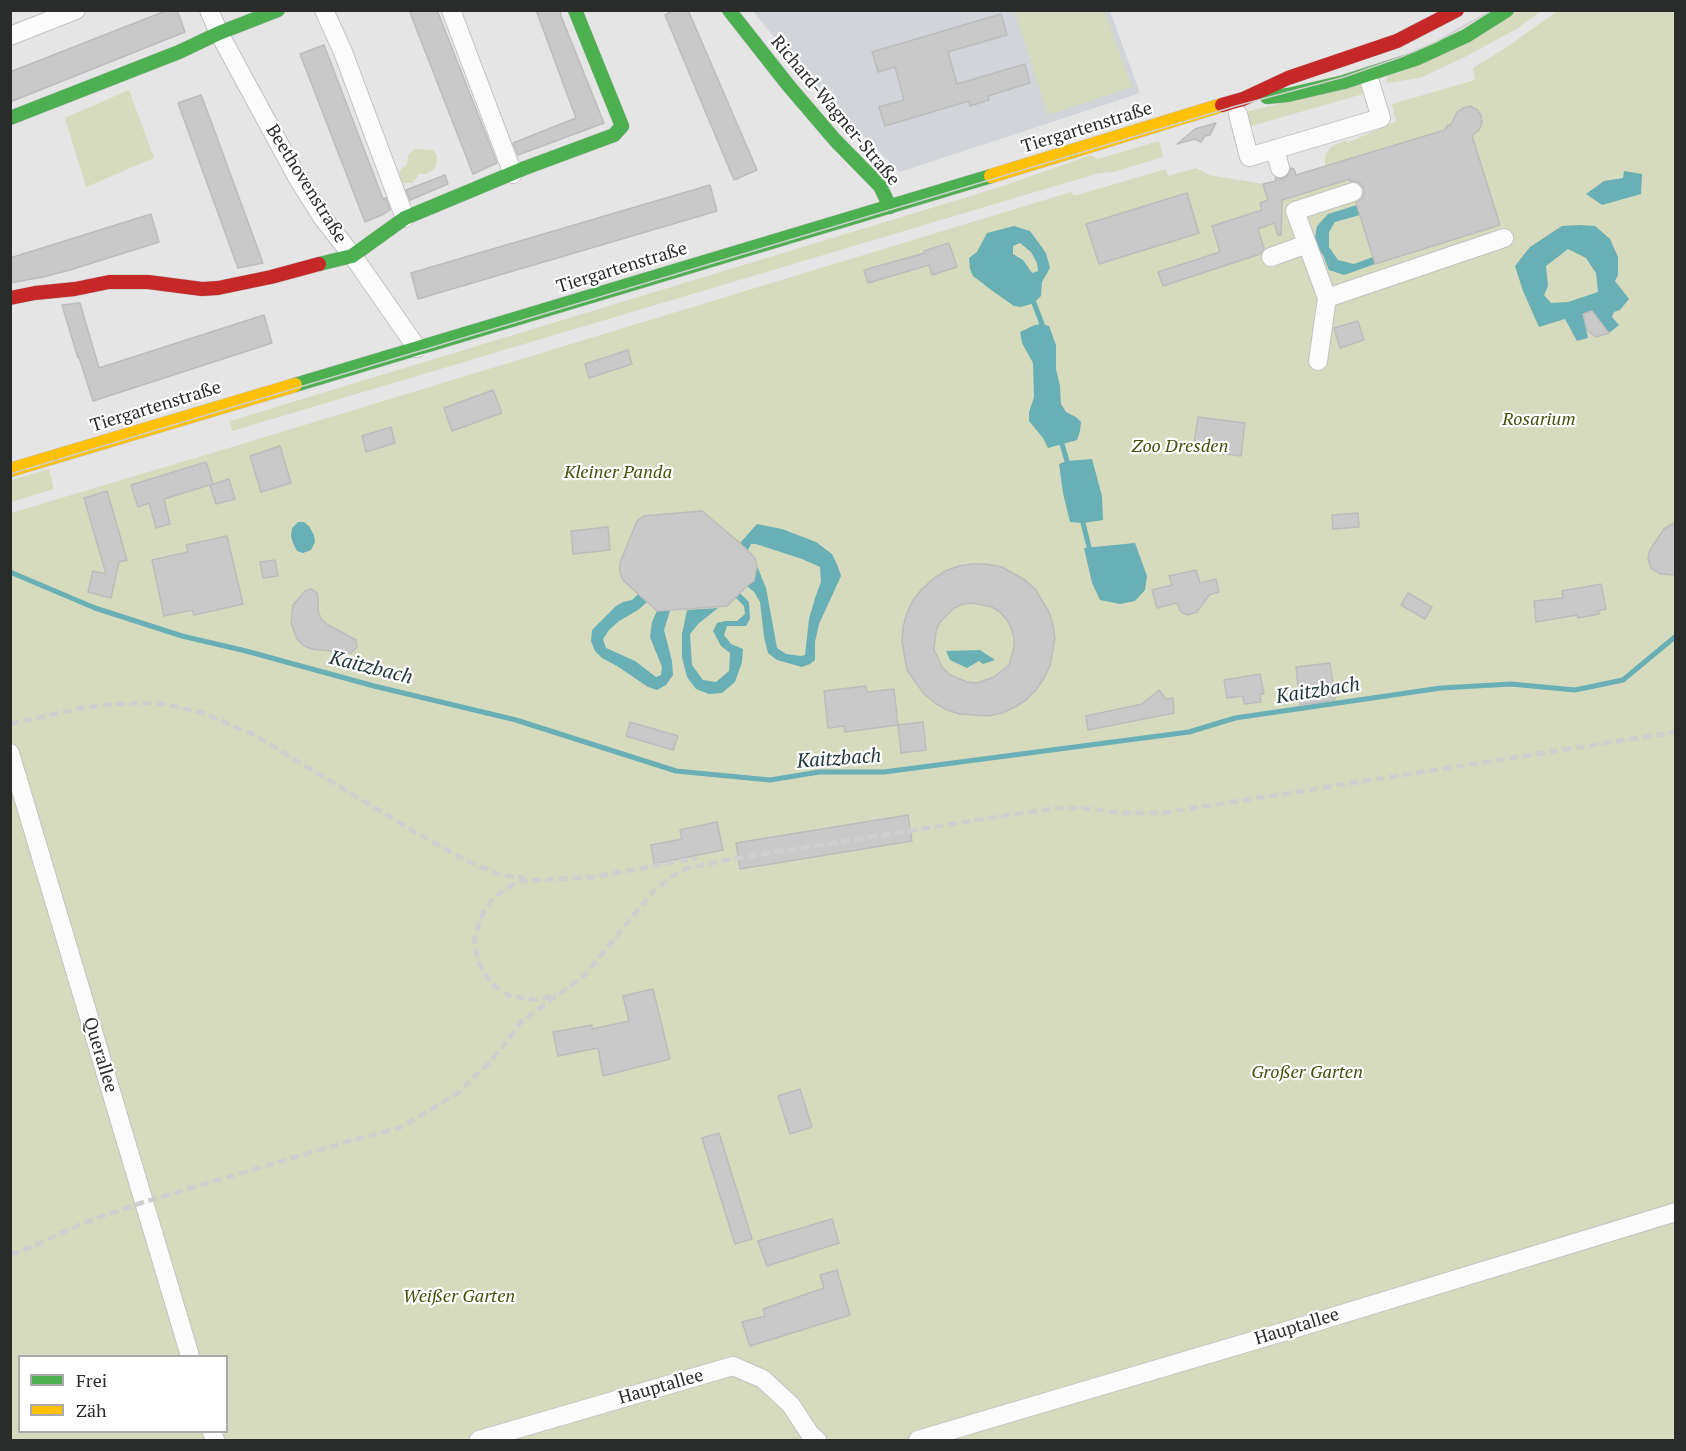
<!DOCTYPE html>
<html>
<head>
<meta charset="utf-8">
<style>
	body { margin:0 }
	#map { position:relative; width:1686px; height:1451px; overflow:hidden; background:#e5e5e6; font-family:"PT Serif",serif }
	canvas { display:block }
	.frame { position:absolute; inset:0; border:12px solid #2a2b2b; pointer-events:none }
	.legend { position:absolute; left:18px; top:1355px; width:210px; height:78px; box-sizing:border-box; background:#fff; border:2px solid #aaa; margin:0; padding:8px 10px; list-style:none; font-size:18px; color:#2a2b2b }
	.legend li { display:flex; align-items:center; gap:12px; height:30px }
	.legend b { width:30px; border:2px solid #aaa }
</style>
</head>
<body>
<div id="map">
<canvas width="1686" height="1451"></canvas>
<div class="frame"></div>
<ul class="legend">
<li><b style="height:8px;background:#4caf50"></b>Frei</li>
<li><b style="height:8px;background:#ffc107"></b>Zäh</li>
</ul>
</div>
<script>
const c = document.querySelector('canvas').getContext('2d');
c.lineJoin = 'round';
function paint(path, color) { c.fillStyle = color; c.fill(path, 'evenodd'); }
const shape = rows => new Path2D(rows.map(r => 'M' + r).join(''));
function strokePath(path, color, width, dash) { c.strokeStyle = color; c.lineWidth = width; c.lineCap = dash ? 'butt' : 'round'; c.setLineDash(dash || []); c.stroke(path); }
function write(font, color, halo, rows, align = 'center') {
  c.font = font + ' "PT Serif",serif'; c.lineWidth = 4.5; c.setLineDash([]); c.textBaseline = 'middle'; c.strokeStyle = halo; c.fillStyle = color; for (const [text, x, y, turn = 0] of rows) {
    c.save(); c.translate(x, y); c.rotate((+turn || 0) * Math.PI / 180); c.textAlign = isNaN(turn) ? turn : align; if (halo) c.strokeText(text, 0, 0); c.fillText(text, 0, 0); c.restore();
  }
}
paint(shape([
	[753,11,1110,11,1140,93,900,172,816,89]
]), '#d1d5d9');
paint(shape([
	[1015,11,1104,11,1132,87,1048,115],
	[1515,11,1541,11,1518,28,1467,56,1420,78,1386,83,1387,75],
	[1557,11,1675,11,1675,1440,11,1440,11,513,232,447,1071,192,1074,196,1166,169,1168,176,1196,168,1209,175,1263,184,1275,181,1275,175,1287,167,1294,169,1296,175,1325,166,1325,155,1331,147,1346,140,1347,143,1396,121,1392,104,1475,80,1473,68,1507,47],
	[20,1356,226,1356,226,1432,20,1432],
	[1360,85,1363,94,1251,126,1245,112],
	[129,90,154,158,86,187,65,118],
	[1159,141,1163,157,1113,172,1099,173,232,431,230,421,997,188,1091,155,1098,159],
	[415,149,433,150,437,155,437,162,434,169,426,174,419,174,413,183,401,183,397,176,402,168,407,165,408,155],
	[49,469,54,489,11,502,11,480]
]), '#d6dbbd');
paint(shape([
	[1624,171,1642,174,1641,194,1602,205,1586,194,1604,181,1623,178],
	[1357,205,1360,215,1335,222,1329,232,1329,247,1338,260,1354,264,1373,257,1375,264,1344,275,1329,270,1323,255,1314,243,1317,226,1328,214],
	[1580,225,1595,226,1610,239,1618,257,1618,275,1615,281,1629,299,1620,310,1614,312,1612,317,1619,325,1609,333,1592,311,1583,314,1588,338,1577,341,1565,319,1539,327,1523,291,1515,266,1530,247,1562,226],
	[1568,249,1586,258,1596,273,1598,292,1568,302,1551,303,1544,295,1548,286,1546,266],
	[1014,226,1030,231,1046,253,1050,268,1042,282,1041,296,1034,303,1021,307,1014,306,994,292,973,276,970,269,969,258,977,252,987,233],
	[1020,243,1031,252,1037,263,1038,271,1032,273,1023,260,1013,254,1013,246],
	[1042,324,1049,326,1056,345,1056,369,1060,386,1061,404,1066,412,1076,417,1081,422,1080,431,1077,440,1048,448,1043,438,1029,421,1029,412,1034,397,1033,363,1022,343,1020,332,1035,325],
	[1092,459,1102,496,1103,520,1083,523,1070,522,1063,493,1059,464,1067,461],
	[298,522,304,522,309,526,314,535,315,542,311,550,303,553,297,551,293,543,291,536,292,528],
	[757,524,782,529,816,542,832,554,837,564,841,576,819,624,815,642,815,660,810,664,802,667,777,660,768,653,764,637,760,602,754,592,747,586,754,581,757,566,766,588,777,648,786,654,801,656,805,655,809,619,815,598,821,582,820,567,802,559,756,544,751,544,748,550,740,543],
	[1135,543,1147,576,1145,590,1135,601,1120,604,1100,600,1092,583,1084,548],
	[740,593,749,602,750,619,746,626,727,626,724,635,731,644,743,649,742,662,735,682,722,693,709,694,696,689,687,677,682,657,682,634,687,610,718,608,698,624,690,634,692,665,703,680,716,682,729,671,730,653,721,646,713,631,717,623,725,621,737,621,745,614,744,606,736,598],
	[638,594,647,602,638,610,619,621,609,630,603,639,606,648,635,661,656,677,661,675,662,667,650,637,652,622,657,611,670,611,664,630,672,661,673,675,666,685,657,690,648,687,617,666,602,658,595,651,591,641,592,630,616,606,623,602,632,600],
	[980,650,995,660,983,664,979,661,967,668,950,660,946,651]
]), '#68afb6');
strokePath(shape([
	[1034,303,1042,324],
	[1062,444,1067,461],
	[1083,523,1089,547],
	[10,572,95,608,182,636,246,651,374,686,516,720,676,771,770,780,819,772,884,772,1189,732,1235,718,1441,688,1511,684,1575,690,1623,680,1676,636]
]), '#68afb6', 5);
const building = shape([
	[168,10,177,10,185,32,10,102,10,72,168,10],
	[409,10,437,10,497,163,473,174,409,10],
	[536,10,560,10,561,16,604,123,518,155,513,143,576,118,536,10],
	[674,10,688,10,757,170,734,180,665,15,674,10],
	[1001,14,1007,35,948,52,957,84,1025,64,1030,83,988,96,989,100,970,106,969,101,885,126,879,107,904,100,895,67,878,72,872,52,1001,14],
	[324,45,383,199,386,198,390,210,384,214,365,222,300,54,324,45],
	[201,95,208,113,263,263,238,268,178,103,201,95],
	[1470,106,1477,110,1481,115,1482,123,1479,130,1472,136,1500,225,1375,264,1356,203,1362,199,1364,194,1364,189,1360,183,1355,181,1350,181,1350,179,1282,200,1281,235,1278,235,1274,223,1258,229,1264,248,1260,254,1163,286,1158,272,1220,252,1212,226,1262,210,1260,203,1268,200,1263,184,1276,181,1275,178,1282,179,1287,176,1291,168,1294,169,1296,175,1445,130,1448,125,1450,126,1457,112,1463,108,1470,106],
	[1216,123,1210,135,1205,136,1201,142,1195,139,1177,144,1195,129,1216,123],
	[445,175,448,184,410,200,406,190,445,175],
	[710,185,717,211,418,299,411,273,710,185],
	[1187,193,1199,233,1099,264,1086,224,1187,193],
	[151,214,159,242,70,270,43,277,10,283,10,258,151,214],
	[949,243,957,267,932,275,929,265,868,283,864,270,925,253,924,251,949,243],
	[80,303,99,368,264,315,272,343,93,401,79,357,78,358,62,305,80,303],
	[1592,311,1609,333,1596,337,1587,330,1583,314,1592,311],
	[1358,321,1364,340,1340,348,1334,328,1358,321],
	[628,350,632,364,589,378,585,364,628,350],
	[493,390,502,413,452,431,444,408,493,390],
	[1198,417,1245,423,1241,456,1193,450,1198,417],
	[391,427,395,443,366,452,362,436,391,427],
	[280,446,291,483,261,492,250,456,280,446],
	[206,462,213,484,164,499,170,524,156,528,149,503,138,507,131,485,206,462],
	[229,479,235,499,216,504,210,485,229,479],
	[107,491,127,560,119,562,111,598,88,592,93,571,106,574,84,498,107,491],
	[702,511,740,543,755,558,757,566,754,581,747,586,727,606,657,611,623,580,620,572,620,563,637,521,643,516,702,511],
	[1358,513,1359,527,1333,529,1332,515,1358,513],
	[1676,522,1676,575,1660,574,1651,568,1648,559,1650,550,1664,529,1676,522],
	[608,527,610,550,573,554,571,531,608,527],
	[227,536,243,604,194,615,192,610,164,616,152,560,188,552,186,545,227,536],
	[275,560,278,576,263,578,260,562,275,560],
	[973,564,987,564,1002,567,1025,580,1035,589,1049,612,1053,625,1055,638,1050,666,1044,678,1036,690,1026,700,1015,707,1002,713,988,716,960,714,947,710,935,703,924,694,907,670,902,641,903,627,907,613,913,600,922,589,933,579,945,571,959,566,973,564],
	[973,603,992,607,1000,612,1007,620,1011,628,1014,638,1014,647,1009,665,994,677,977,683,967,682,950,675,943,668,934,650,936,631,940,622,954,608,963,604,973,603],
	[1196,570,1200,583,1216,579,1219,592,1209,595,1197,612,1187,615,1181,612,1177,603,1157,608,1152,590,1172,585,1169,576,1196,570],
	[1601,584,1606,609,1598,611,1599,614,1578,618,1577,615,1536,622,1534,601,1563,598,1562,591,1601,584],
	[311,589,317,593,318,597,318,610,321,619,328,625,356,640,357,647,351,653,312,649,304,646,297,639,291,623,293,605,305,591,311,589],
	[1408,593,1432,607,1425,619,1401,605,1408,593],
	[1330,663,1335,700,1300,705,1296,667,1330,663],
	[1260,674,1264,694,1260,694,1261,702,1244,704,1243,696,1227,698,1224,680,1260,674],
	[866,686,867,692,894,689,898,725,845,732,844,726,828,728,824,691,866,686],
	[1159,690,1166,699,1173,698,1174,713,1088,730,1086,716,1142,704,1159,690],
	[630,722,678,736,673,750,626,736,630,722],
	[923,722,926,750,901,753,898,725,923,722],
	[908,815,912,841,740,869,736,843,908,815],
	[717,822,723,850,654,864,651,845,682,839,680,830,717,822],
	[653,989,670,1059,603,1076,598,1048,558,1056,553,1032,592,1025,592,1029,629,1021,623,996,653,989],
	[800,1089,812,1127,790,1134,778,1096,800,1089],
	[719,1133,752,1239,735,1244,702,1138,719,1133],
	[832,1219,839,1243,767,1266,758,1241,832,1219],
	[837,1270,850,1315,750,1346,742,1322,765,1316,763,1309,824,1288,820,1275,837,1270]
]);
paint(building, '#c9c9ca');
strokePath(building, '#bcbcbd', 1.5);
const street = shape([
	[209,10,219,33,297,177,322,217,355,259,417,348],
	[324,10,343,52,405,218],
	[451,10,513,174],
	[10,36,76,10],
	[1238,114,1249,157,1381,118,1368,76],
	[1275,149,1280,168],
	[1353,192,1295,211,1327,298,1504,238],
	[1271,257,1307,244],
	[1318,361,1327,298],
	[10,753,190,1356],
	[212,1432,215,1440],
	[479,1440,733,1366,763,1379,791,1405,810,1434,817,1440],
	[918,1440,1293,1329,1676,1212]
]);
const fast = shape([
	[729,10,788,85,835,140,880,186,890,207],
	[1267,97,1288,95,1344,82,1418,58,1466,36,1507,10],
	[10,118,179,52,219,33,278,10],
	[319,264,352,256,405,218,525,168,614,135,622,126,575,10],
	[295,385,991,176]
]);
const slow = shape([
	[991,176,1222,105],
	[10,470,295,385]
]);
const jam = shape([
	[1222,105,1243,99,1288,78,1397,41,1457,10],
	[10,298,35,293,75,289,109,282,148,282,202,289,218,288,271,277,319,264]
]);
strokePath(street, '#c2c2c3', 20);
strokePath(fast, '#c2c2c3', 15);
strokePath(slow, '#c2c2c3', 15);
strokePath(jam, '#c2c2c3', 15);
strokePath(street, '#fbfbfb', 18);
strokePath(fast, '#4caf50', 14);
strokePath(slow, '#ffc107', 14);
strokePath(jam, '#c62828', 14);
strokePath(shape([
	[10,474,1236,106,1344,77,1401,57,1436,42,1492,10]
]), '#cfcfcf', 1.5);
strokePath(shape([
	[10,724,81,708,113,704,145,703,164,704,203,713,254,735,415,832,465,860,500,875,525,878],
	[551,996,537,1000,510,996,495,987,483,972,477,956,474,938,484,911,495,896,517,882,524,881,593,877,697,858],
	[10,1254,22,1251,83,1223,144,1202,353,1140,399,1128,427,1112,459,1092,492,1060,522,1021,585,975,654,890,671,877,688,868,732,859,1034,811,1059,808,1083,808,1122,813,1162,813,1676,732]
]), '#cfcfcf', 4.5, [9, 4.5]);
write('18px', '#2a2b2b', '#fff', [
	["Richard-Wagner-Straße",835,111,50],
	["Tiergartenstraße",1087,128,-17],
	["Beethovenstraße",306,184,58],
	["Tiergartenstraße",622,268,-17],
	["Tiergartenstraße",156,407,-17],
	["Querallee",100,1055,73],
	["Hauptallee",1297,1327,-17],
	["Hauptallee",661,1387,-16]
]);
write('italic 18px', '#474f0b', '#fff', [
	["Rosarium",1539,420],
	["Zoo Dresden",1180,447],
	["Kleiner Panda",618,473],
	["Großer Garten",1307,1073],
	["Weißer Garten",459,1297]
]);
write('italic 20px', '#1f3638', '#fff', [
	["Kaitzbach",371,668,14],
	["Kaitzbach",1318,691,-9],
	["Kaitzbach",839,759,-4]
]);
</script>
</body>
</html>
